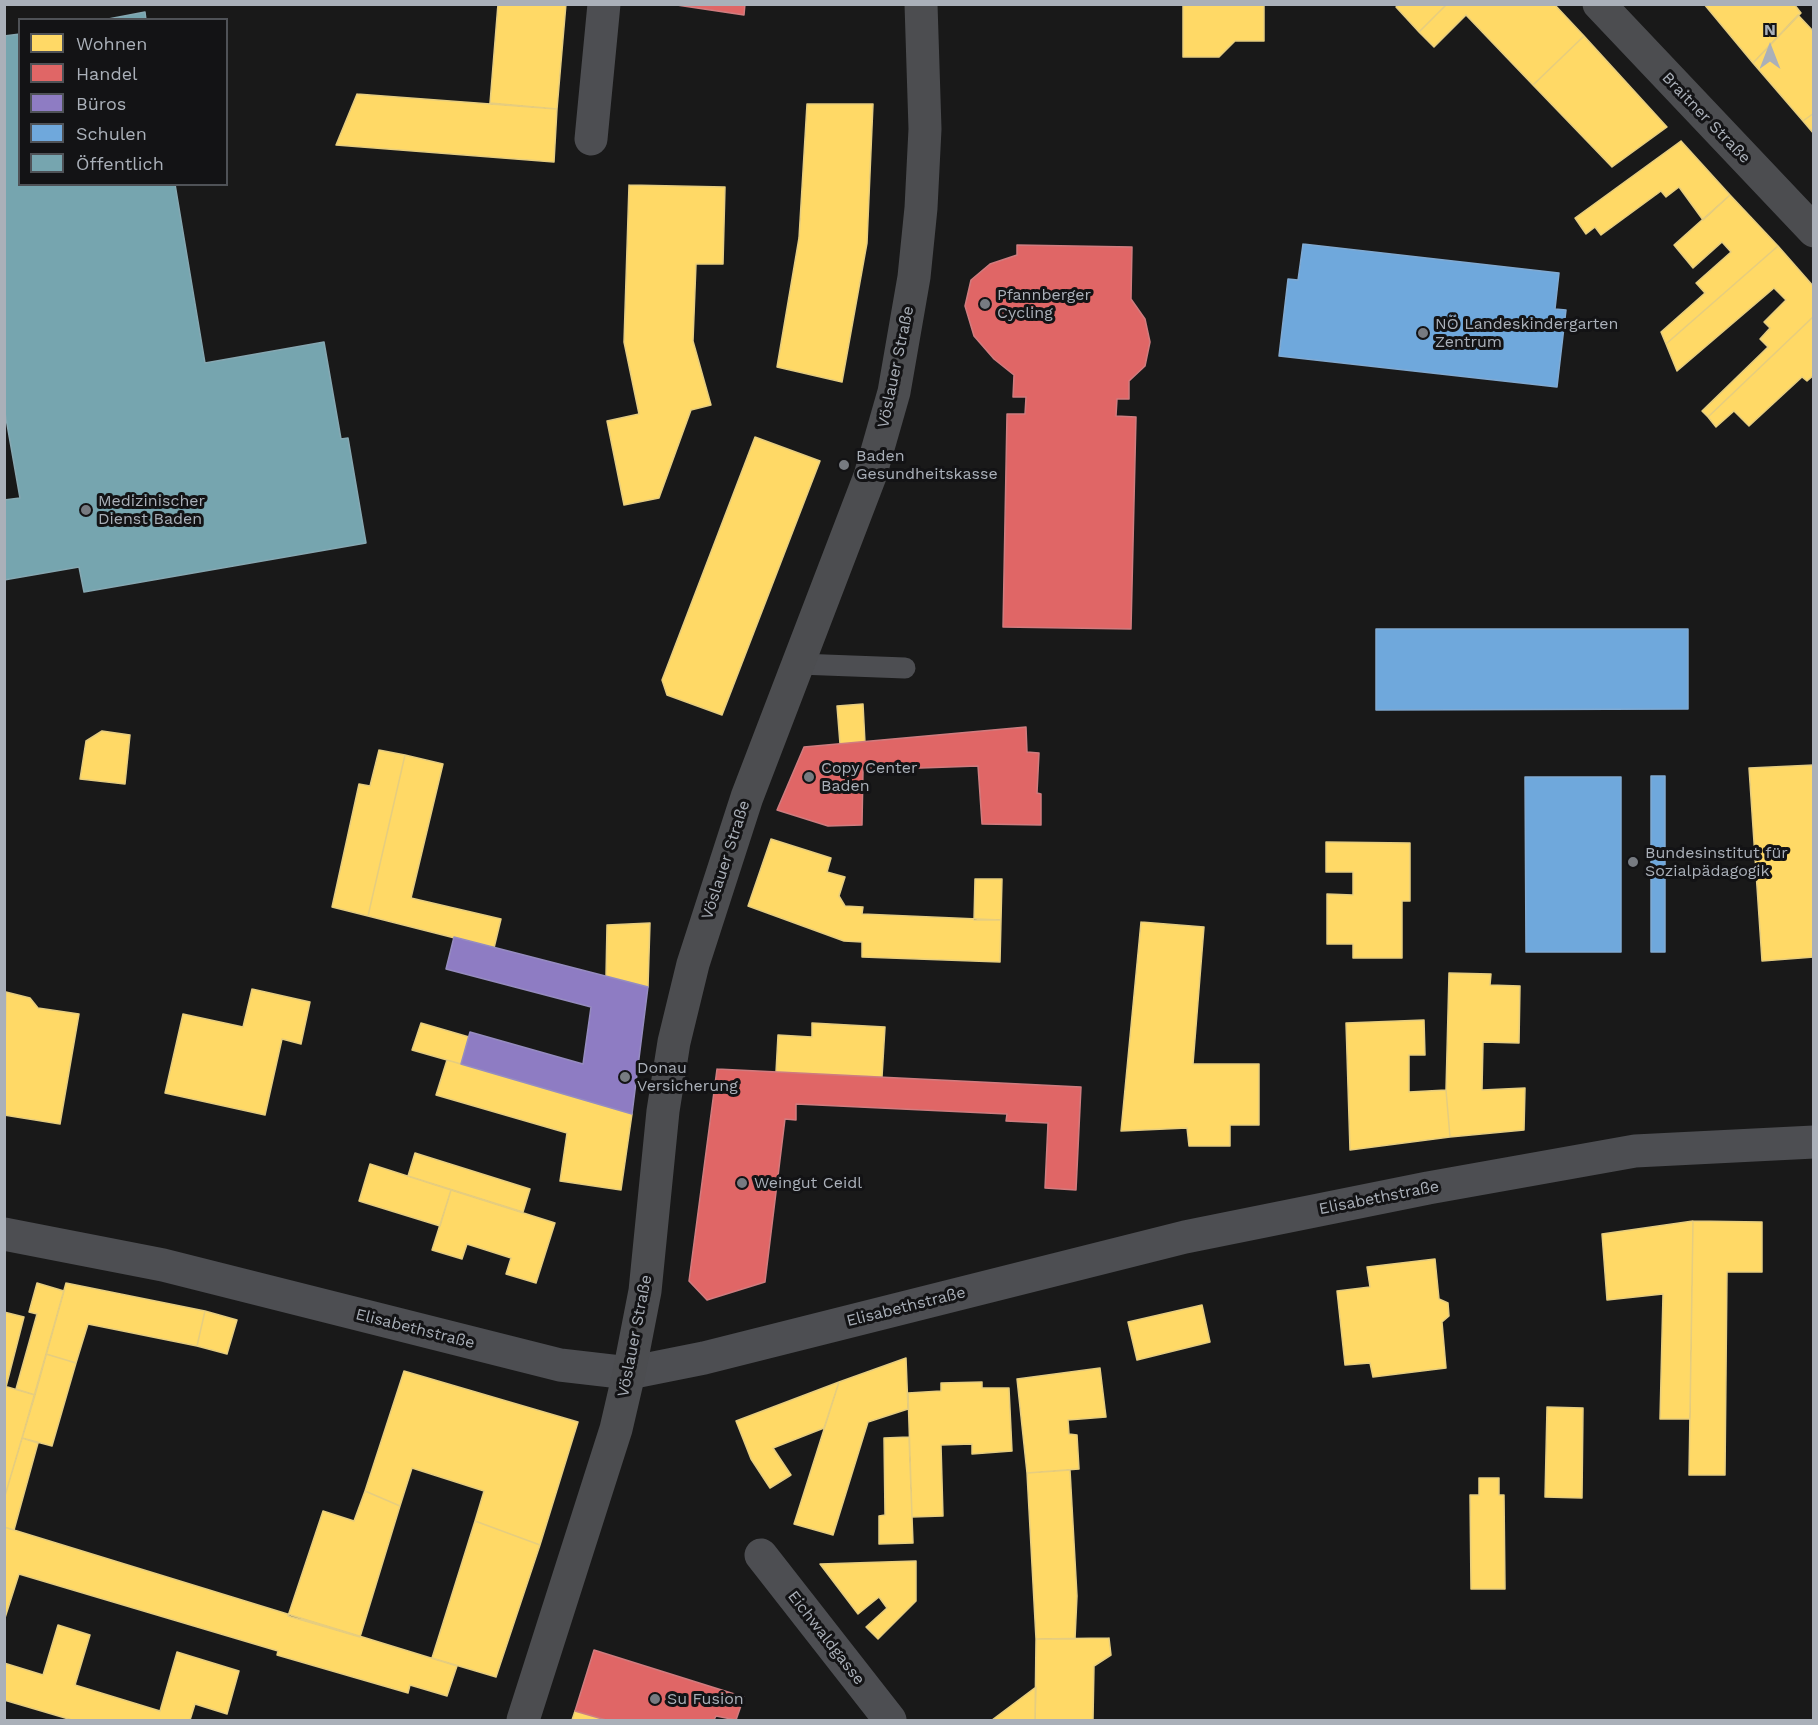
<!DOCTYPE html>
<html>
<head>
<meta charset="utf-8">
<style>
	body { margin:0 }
	#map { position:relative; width:1818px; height:1725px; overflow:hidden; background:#191919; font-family:"Work Sans",sans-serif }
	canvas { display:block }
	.frame { position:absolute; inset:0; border:6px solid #aab0b9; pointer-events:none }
	.legend { position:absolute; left:18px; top:18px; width:210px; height:168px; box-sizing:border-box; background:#131315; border:2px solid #4f5257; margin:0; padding:8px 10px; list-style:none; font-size:18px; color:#aab0b9 }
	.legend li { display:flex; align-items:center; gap:12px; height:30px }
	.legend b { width:30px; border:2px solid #4f5257 }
	.north { position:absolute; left:1740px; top:18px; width:60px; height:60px; -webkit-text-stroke:4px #131315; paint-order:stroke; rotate:0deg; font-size:16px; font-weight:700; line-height:24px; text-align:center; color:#aab0b9 }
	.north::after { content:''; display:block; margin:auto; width:21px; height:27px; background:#aab0b9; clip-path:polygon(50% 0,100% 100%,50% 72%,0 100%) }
</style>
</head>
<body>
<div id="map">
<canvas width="1818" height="1725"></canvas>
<div class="frame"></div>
<ul class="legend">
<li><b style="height:16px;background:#ffd966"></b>Wohnen</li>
<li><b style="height:16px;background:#e06666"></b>Handel</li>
<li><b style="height:16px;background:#8e7cc3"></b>Büros</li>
<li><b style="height:16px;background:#6fa8dc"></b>Schulen</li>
<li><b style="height:16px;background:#76a5af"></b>Öffentlich</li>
</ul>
<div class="north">N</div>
</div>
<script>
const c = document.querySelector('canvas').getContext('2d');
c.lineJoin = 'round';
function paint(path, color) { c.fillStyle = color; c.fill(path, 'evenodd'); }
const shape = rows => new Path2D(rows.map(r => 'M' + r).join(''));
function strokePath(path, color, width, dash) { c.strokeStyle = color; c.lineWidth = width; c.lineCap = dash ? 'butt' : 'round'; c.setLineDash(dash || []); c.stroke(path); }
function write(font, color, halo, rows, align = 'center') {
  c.font = font + ' "Work Sans",sans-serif'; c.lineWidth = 6; c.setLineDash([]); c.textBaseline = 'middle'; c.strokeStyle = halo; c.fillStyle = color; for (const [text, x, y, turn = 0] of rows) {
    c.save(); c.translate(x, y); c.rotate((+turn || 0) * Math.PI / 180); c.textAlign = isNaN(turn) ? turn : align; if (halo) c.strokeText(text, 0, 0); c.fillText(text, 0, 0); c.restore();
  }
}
const homes = shape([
	[498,4,566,4,557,109,490,103,498,4],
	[1183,4,1264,4,1264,41,1235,41,1219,57,1183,57,1183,4],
	[1399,4,1447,4,1419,32,1396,7,1399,4],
	[1447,4,1554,4,1584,36,1533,85,1466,15,1434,47,1419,32,1447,4],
	[1704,4,1794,4,1801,13,1753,63,1704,4],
	[1798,15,1814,32,1814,113,1803,121,1753,63,1798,15],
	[1584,36,1667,127,1612,167,1533,85,1584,36],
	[357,94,557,109,554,162,336,145,357,94],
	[807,104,873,104,867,243,842,382,777,367,799,238,807,104],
	[1814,113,1814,134,1803,121,1814,113],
	[1681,141,1730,195,1703,220,1679,187,1666,197,1661,191,1601,235,1595,227,1586,234,1575,218,1681,141],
	[629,185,725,187,723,264,696,264,693,341,711,405,691,410,659,498,624,505,607,421,639,414,624,342,629,185],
	[1730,195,1778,246,1666,344,1661,332,1705,293,1696,283,1731,252,1722,242,1693,268,1674,245,1730,195],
	[1778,246,1814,287,1814,316,1708,417,1702,411,1768,347,1760,339,1770,328,1764,322,1786,300,1774,288,1677,371,1666,344,1778,246],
	[1814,316,1814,375,1807,381,1802,377,1749,426,1734,411,1716,427,1708,417,1814,316],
	[755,437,820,461,722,715,667,695,662,680,755,437],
	[863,704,865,743,840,744,837,706,863,704],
	[102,731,130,735,125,784,80,779,86,741,102,731],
	[379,750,405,755,368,916,332,907,359,784,370,786,379,750],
	[405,755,443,764,411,898,501,919,494,948,368,916,405,755],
	[1814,765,1814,957,1762,961,1749,768,1814,765],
	[771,839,831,858,827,872,845,877,839,896,845,906,863,907,862,914,1001,920,1000,962,862,957,862,942,844,941,748,906,771,839],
	[1326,842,1410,843,1410,901,1402,901,1402,958,1353,958,1353,944,1327,944,1327,894,1353,895,1353,872,1326,872,1326,842],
	[975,879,1002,879,1001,920,974,920,975,879],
	[1141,922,1204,927,1193,1064,1259,1064,1259,1125,1230,1125,1230,1146,1189,1146,1187,1128,1121,1131,1141,922],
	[650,923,648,987,606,976,607,925,650,923],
	[1449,973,1491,974,1490,985,1520,986,1519,1043,1483,1042,1482,1090,1525,1088,1524,1130,1450,1137,1446,1090,1449,973],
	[252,989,310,1002,301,1044,282,1039,265,1115,165,1093,183,1014,243,1027,252,989],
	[6,992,30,998,38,1008,79,1014,60,1124,4,1115,6,992],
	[1424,1020,1425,1055,1409,1055,1409,1092,1446,1090,1450,1137,1350,1150,1346,1023,1424,1020],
	[421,1023,469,1037,461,1064,412,1050,421,1023],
	[812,1023,885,1027,882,1077,776,1072,778,1035,812,1037,812,1023],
	[447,1060,632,1114,621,1190,560,1181,567,1133,436,1095,447,1060],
	[415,1153,530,1189,523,1212,408,1176,415,1153],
	[370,1164,451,1190,440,1226,359,1201,370,1164],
	[451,1190,555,1223,536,1283,506,1274,511,1258,467,1244,462,1259,432,1250,451,1190],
	[1693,1221,1690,1419,1660,1419,1663,1294,1607,1300,1602,1234,1693,1221],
	[1693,1221,1762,1222,1762,1272,1727,1272,1725,1475,1689,1475,1693,1221],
	[1435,1259,1439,1299,1448,1303,1449,1316,1442,1322,1446,1368,1373,1377,1370,1363,1345,1365,1337,1291,1370,1287,1367,1267,1435,1259],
	[37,1283,64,1291,35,1395,16,1389,37,1314,29,1312,37,1283],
	[66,1283,205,1311,197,1346,88,1324,76,1363,46,1354,66,1283],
	[1202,1305,1210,1342,1137,1360,1128,1322,1202,1305],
	[205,1311,237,1320,227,1354,197,1346,205,1311],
	[4,1312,24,1317,6,1387,4,1386,4,1312],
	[46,1354,76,1363,52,1446,22,1438,46,1354],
	[906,1358,908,1409,868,1422,833,1535,794,1524,839,1382,906,1358],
	[1100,1368,1106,1417,1068,1420,1069,1434,1077,1435,1079,1469,1027,1473,1017,1379,1100,1368],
	[404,1371,578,1422,540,1545,475,1521,484,1491,412,1468,400,1506,365,1491,404,1371],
	[839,1382,824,1428,773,1448,791,1475,770,1488,751,1459,736,1421,839,1382],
	[982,1382,982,1388,1009,1388,1012,1451,972,1454,972,1444,941,1445,943,1516,912,1517,908,1393,941,1391,941,1383,982,1382],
	[4,1386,35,1395,4,1499,4,1386],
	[1547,1407,1583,1408,1582,1498,1545,1497,1547,1407],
	[909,1437,913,1543,879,1544,879,1516,885,1515,884,1438,909,1437],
	[22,1438,38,1443,14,1530,4,1527,4,1499,22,1438],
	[1070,1470,1077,1596,1075,1639,1036,1639,1027,1473,1070,1470],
	[1479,1478,1499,1478,1499,1495,1504,1495,1505,1589,1471,1589,1470,1495,1479,1495,1479,1478],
	[365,1491,400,1506,360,1637,288,1616,323,1511,354,1521,365,1491],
	[475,1521,540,1545,496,1677,432,1658,475,1521],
	[4,1527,457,1666,447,1696,410,1685,408,1693,277,1655,278,1651,19,1574,4,1621,4,1527],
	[916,1561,916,1601,878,1639,866,1627,887,1608,879,1597,858,1614,820,1564,916,1561],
	[58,1625,90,1635,75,1685,160,1711,177,1652,239,1671,227,1714,195,1704,190,1720,72,1720,4,1700,4,1663,43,1675,58,1625],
	[1109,1638,1111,1655,1094,1666,1093,1720,1035,1720,1036,1639,1109,1638],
	[1036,1687,1035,1720,992,1720,1036,1687],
	[575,1711,606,1720,572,1720,575,1711]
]);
paint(homes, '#ffd966');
strokePath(homes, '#e6cd7f', 1.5);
const shops = shape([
	[670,4,745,4,744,15,670,4],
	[1017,245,1132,247,1131,299,1145,319,1150,342,1145,366,1129,381,1129,399,1117,399,1116,416,1136,417,1131,629,1003,627,1007,414,1025,414,1026,397,1013,397,1014,375,994,359,974,336,965,306,971,280,990,264,1017,255,1017,245],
	[1026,727,1027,752,1039,753,1037,793,1041,794,1041,825,982,824,978,766,863,770,862,825,828,826,777,810,804,747,1026,727],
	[717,1069,1081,1087,1076,1190,1045,1188,1048,1123,1006,1121,1007,1114,796,1104,796,1120,785,1119,765,1282,707,1300,689,1281,717,1069],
	[594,1650,744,1697,736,1720,716,1716,714,1720,606,1720,575,1711,594,1650]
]);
paint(shops, '#e06666');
strokePath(shops, '#d07c7f', 1.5);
const offices = shape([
	[454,937,648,987,632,1114,461,1064,470,1032,583,1064,591,1007,446,969,454,937]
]);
paint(offices, '#8e7cc3');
strokePath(offices, '#968cc0', 1.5);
const schools = shape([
	[1303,244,1559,273,1555,309,1566,310,1557,387,1279,356,1288,279,1298,280,1303,244],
	[1376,629,1688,629,1688,709,1376,710,1376,629],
	[1651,776,1665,776,1665,952,1651,952,1651,776],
	[1525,777,1621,777,1621,952,1526,952,1525,777]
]);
paint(schools, '#6fa8dc');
strokePath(schools, '#81aad2', 1.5);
const public = shape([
	[145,12,146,20,103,20,145,12],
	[20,34,20,184,175,184,205,363,324,342,341,439,348,438,366,543,84,592,79,567,4,580,4,500,20,498,4,407,4,36,20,34]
]);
paint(public, '#76a5af');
strokePath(public, '#86a8b2', 1.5);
strokePath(shape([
	[799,664,905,668]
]), '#4d4e52', 21);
strokePath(shape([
	[591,139,604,4],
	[4,1234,163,1265,560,1365,629,1373,704,1358,1185,1237,1428,1188,1635,1151,1814,1142],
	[761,1555,890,1720]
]), '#4d4e52', 33);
strokePath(shape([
	[1599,4,1814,231],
	[523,1720,616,1429,629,1373,645,1291,663,1111,674,1042,693,964,747,797,870,476,894,392,914,277,921,208,925,129,921,4]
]), '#4c4d50', 33);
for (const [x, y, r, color] of [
	[985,304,6,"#777b81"],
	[1423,333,6,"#777b81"],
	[844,465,6,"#777b81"],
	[86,510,6,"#777b81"],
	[809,777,6,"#777b81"],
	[1633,862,6,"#777b81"],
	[625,1077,6,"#777b81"],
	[742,1183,6,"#777b81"],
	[655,1699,6,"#777b81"]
]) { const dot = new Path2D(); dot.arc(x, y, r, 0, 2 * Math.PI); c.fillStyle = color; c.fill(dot); strokePath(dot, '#131315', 2); }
write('16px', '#aab0b9', '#131315', [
	["Braitner Straße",1706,118,46],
	["Vöslauer Straße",896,367,-78],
	["Vöslauer Straße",726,860,-72],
	["Elisabethstraße",1379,1198,-11],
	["Elisabethstraße",906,1307,-14],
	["Elisabethstraße",415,1329,14],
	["Vöslauer Straße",635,1336,-79],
	["Eichwaldgasse",826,1638,52]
]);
write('16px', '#aab0b9', '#131315', [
	["Pfannberger",997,295],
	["Cycling",997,313],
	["NÖ Landeskindergarten",1435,324],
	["Zentrum",1435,342],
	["Baden",856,456],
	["Gesundheitskasse",856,474],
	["Medizinischer",98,501],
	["Dienst Baden",98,519],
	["Copy Center",821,768],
	["Baden",821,786],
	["Bundesinstitut für",1645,853],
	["Sozialpädagogik",1645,871],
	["Donau",637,1068],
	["Versicherung",637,1086],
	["Weingut Ceidl",754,1183],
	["Su Fusion",667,1699]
], 'left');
</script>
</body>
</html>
